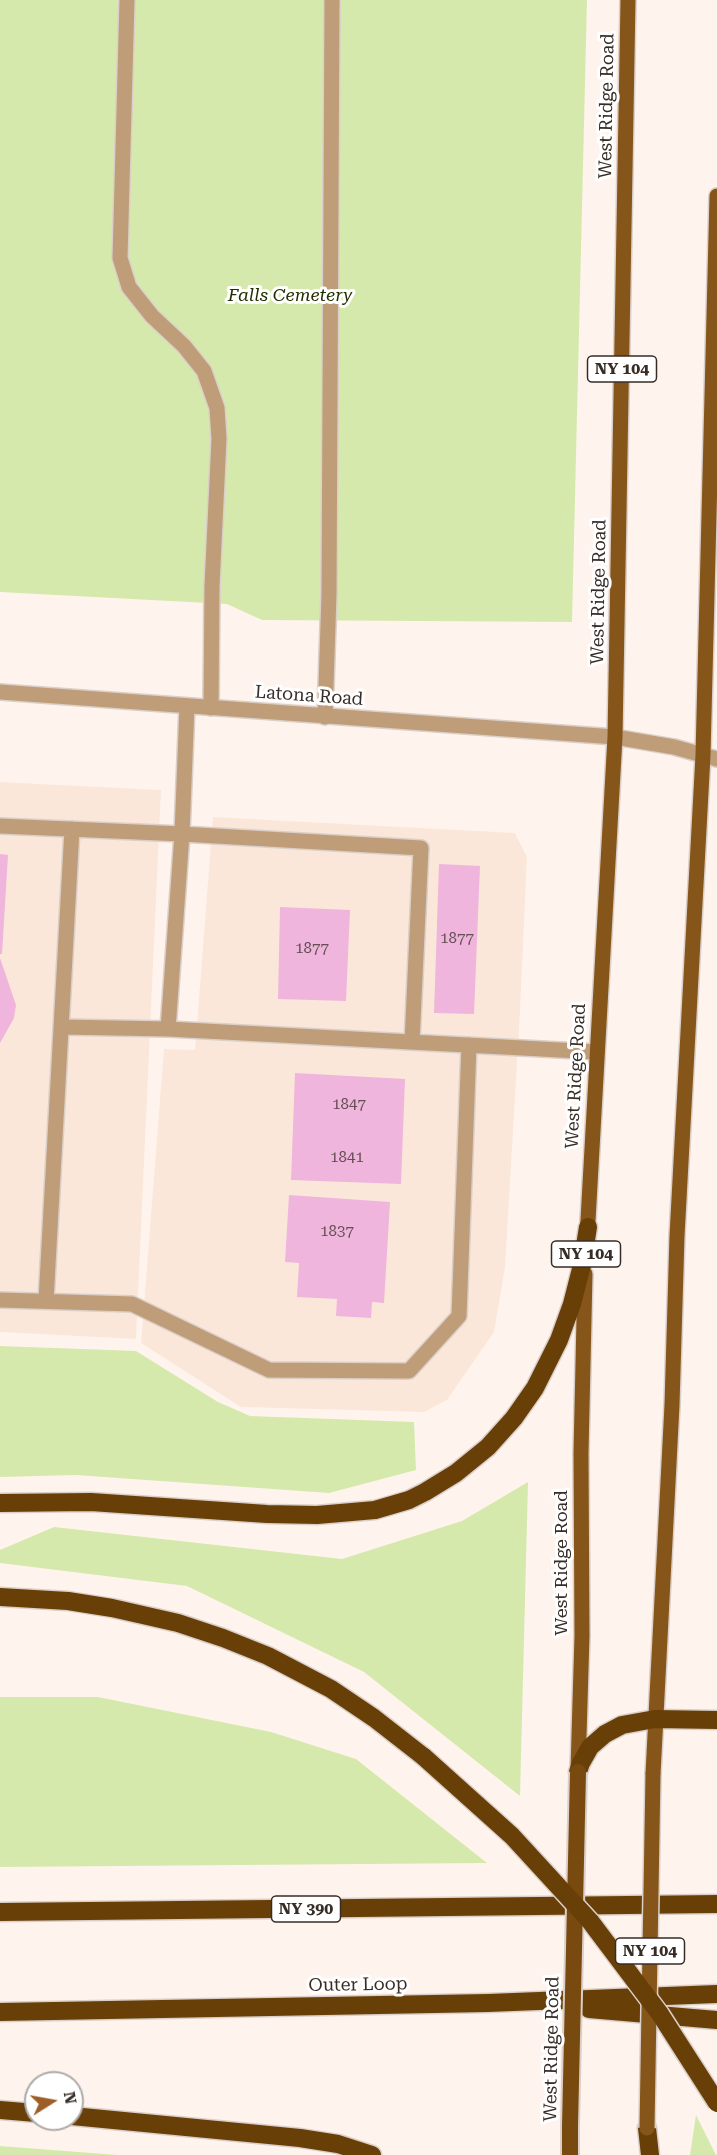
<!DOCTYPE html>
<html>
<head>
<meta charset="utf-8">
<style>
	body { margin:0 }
	#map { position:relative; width:717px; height:2155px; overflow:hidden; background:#fff4ed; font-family:"Roboto Serif",serif }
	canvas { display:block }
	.north { position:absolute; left:24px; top:2071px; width:60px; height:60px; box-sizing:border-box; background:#fff; border:2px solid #afaba9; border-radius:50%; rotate:79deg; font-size:16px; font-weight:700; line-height:24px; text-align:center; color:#372d27 }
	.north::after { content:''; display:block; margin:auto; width:21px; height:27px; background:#9e5e27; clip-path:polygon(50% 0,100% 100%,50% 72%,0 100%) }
</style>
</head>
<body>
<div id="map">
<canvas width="717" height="2155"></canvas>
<div class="north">N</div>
</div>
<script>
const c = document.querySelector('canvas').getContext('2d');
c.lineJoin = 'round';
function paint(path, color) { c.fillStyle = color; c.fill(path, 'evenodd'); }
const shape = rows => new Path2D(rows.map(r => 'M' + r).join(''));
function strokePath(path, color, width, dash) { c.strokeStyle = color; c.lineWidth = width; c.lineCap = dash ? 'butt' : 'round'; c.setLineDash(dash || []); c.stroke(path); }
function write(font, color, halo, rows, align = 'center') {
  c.font = font + ' "Roboto Serif",serif'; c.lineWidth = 6; c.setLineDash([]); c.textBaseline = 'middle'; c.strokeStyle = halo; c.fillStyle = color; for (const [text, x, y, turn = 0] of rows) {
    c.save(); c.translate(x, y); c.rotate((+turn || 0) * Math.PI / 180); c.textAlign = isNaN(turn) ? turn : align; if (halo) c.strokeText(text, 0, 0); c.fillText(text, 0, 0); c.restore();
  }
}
paint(shape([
	[0,782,161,790,136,1339,0,1332],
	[213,817,515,833,527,857,520,1012,505,1268,494,1332,447,1400,424,1412,241,1407,141,1343,164,1049,195,1050]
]), '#fbe7da');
paint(shape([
	[0,0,587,0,572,622,262,620,227,604,0,592],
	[0,1346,136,1351,218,1402,250,1416,414,1422,416,1470,329,1493,76,1475,0,1477],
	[528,1482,520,1796,364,1672,187,1586,0,1563,0,1550,54,1527,342,1559,462,1521],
	[0,1697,98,1697,271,1732,356,1759,487,1863,0,1867],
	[696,2115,716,2155,690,2155],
	[0,2146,118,2155,0,2155]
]), '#d6e9ac');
paint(shape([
	[0,854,8,855,2,954,0,954],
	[439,864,480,866,474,1014,434,1013],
	[280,907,350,910,346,1001,278,999],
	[0,958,16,1005,14,1018,0,1043],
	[295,1073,405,1079,401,1184,291,1180],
	[289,1195,390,1202,384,1303,372,1302,371,1318,336,1316,337,1299,297,1297,299,1263,285,1262]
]), '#efb5dc');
const service = shape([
	[127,0,120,258,129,287,152,316,184,346,204,371,217,408,219,439,212,586,211,708],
	[187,706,182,834,168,1029,597,1052],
	[325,717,329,594,332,0],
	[0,826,182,834,421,848,412,1042],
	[61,1027,168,1029],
	[0,1300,132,1304,269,1370,409,1371,459,1316,469,1045],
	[46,1301,72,829]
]);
const tertiary = shape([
	[0,692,615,737,674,747,717,759]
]);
const primary = shape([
	[587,1238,615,737,628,0],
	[578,1769,582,1636,581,1453,585,1274],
	[653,1774,672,1405,677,1236,703,755,717,196]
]);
const trunk = shape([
	[570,2155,570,2126]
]);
const motorway = shape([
	[0,1503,91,1502,267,1514,317,1515,375,1510,409,1500,425,1492,456,1473,488,1447,514,1418,535,1388,559,1340,572,1304,582,1265,588,1227],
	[0,1597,68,1601,112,1608,178,1623,223,1638,268,1656,331,1689,374,1718,424,1757],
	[578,1772,581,1763,590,1747,605,1734,622,1725,655,1719,717,1720],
	[0,1912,717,1904],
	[589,2009,717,2020],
	[0,2012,488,2003,717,1994],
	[0,2110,36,2113],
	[72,2116,300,2138,338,2144,372,2155],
	[647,2128,650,2155]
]);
strokePath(service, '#dbd0c9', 18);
strokePath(tertiary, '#dbd0c9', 18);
strokePath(primary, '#dbd0c9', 18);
strokePath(trunk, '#dbd0c9', 20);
strokePath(motorway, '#dbd0c9', 21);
strokePath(service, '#c09d79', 15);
strokePath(tertiary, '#c09d79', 15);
strokePath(primary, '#865519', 15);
strokePath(trunk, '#784a10', 16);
strokePath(motorway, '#693f08', 18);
const primaryBridge = shape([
	[647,2128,653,1774]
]);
const trunkBridge = shape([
	[570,2126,578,1772]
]);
const motorwayBridge = shape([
	[424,1757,512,1836,590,1921,660,2014,717,2103]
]);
strokePath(primaryBridge, '#dbd0c9', 18, []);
strokePath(trunkBridge, '#dbd0c9', 20, []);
strokePath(motorwayBridge, '#dbd0c9', 21, []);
strokePath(primaryBridge, '#865519', 15);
strokePath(trunkBridge, '#784a10', 16);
strokePath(motorwayBridge, '#693f08', 18);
write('15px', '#654f54', null, [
	["1877",457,939],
	["1877",312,949],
	["1847",349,1105],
	["1841",347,1158],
	["1837",337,1232]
]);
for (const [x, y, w] of [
	[622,369,69],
	[586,1254,69],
	[306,1909,69],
	[650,1951,69]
]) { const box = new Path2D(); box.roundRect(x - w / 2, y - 13, w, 26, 4.5); c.fillStyle = '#fff'; c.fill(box); strokePath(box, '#372d27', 1.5); }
write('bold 16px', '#372d27', null, [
	["NY 104",622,369],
	["NY 104",586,1254],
	["NY 390",306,1909],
	["NY 104",650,1951]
]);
write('18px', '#372d27', '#fff', [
	["West Ridge Road",607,106,-89],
	["West Ridge Road",599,592,-89],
	["Latona Road",309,696,4],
	["West Ridge Road",576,1076,-87],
	["West Ridge Road",562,1563,-90],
	["Outer Loop",358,1985,-1],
	["West Ridge Road",552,2049,-89]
]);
write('italic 18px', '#242f01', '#fff', [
	["Falls Cemetery",290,296]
]);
</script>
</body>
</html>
